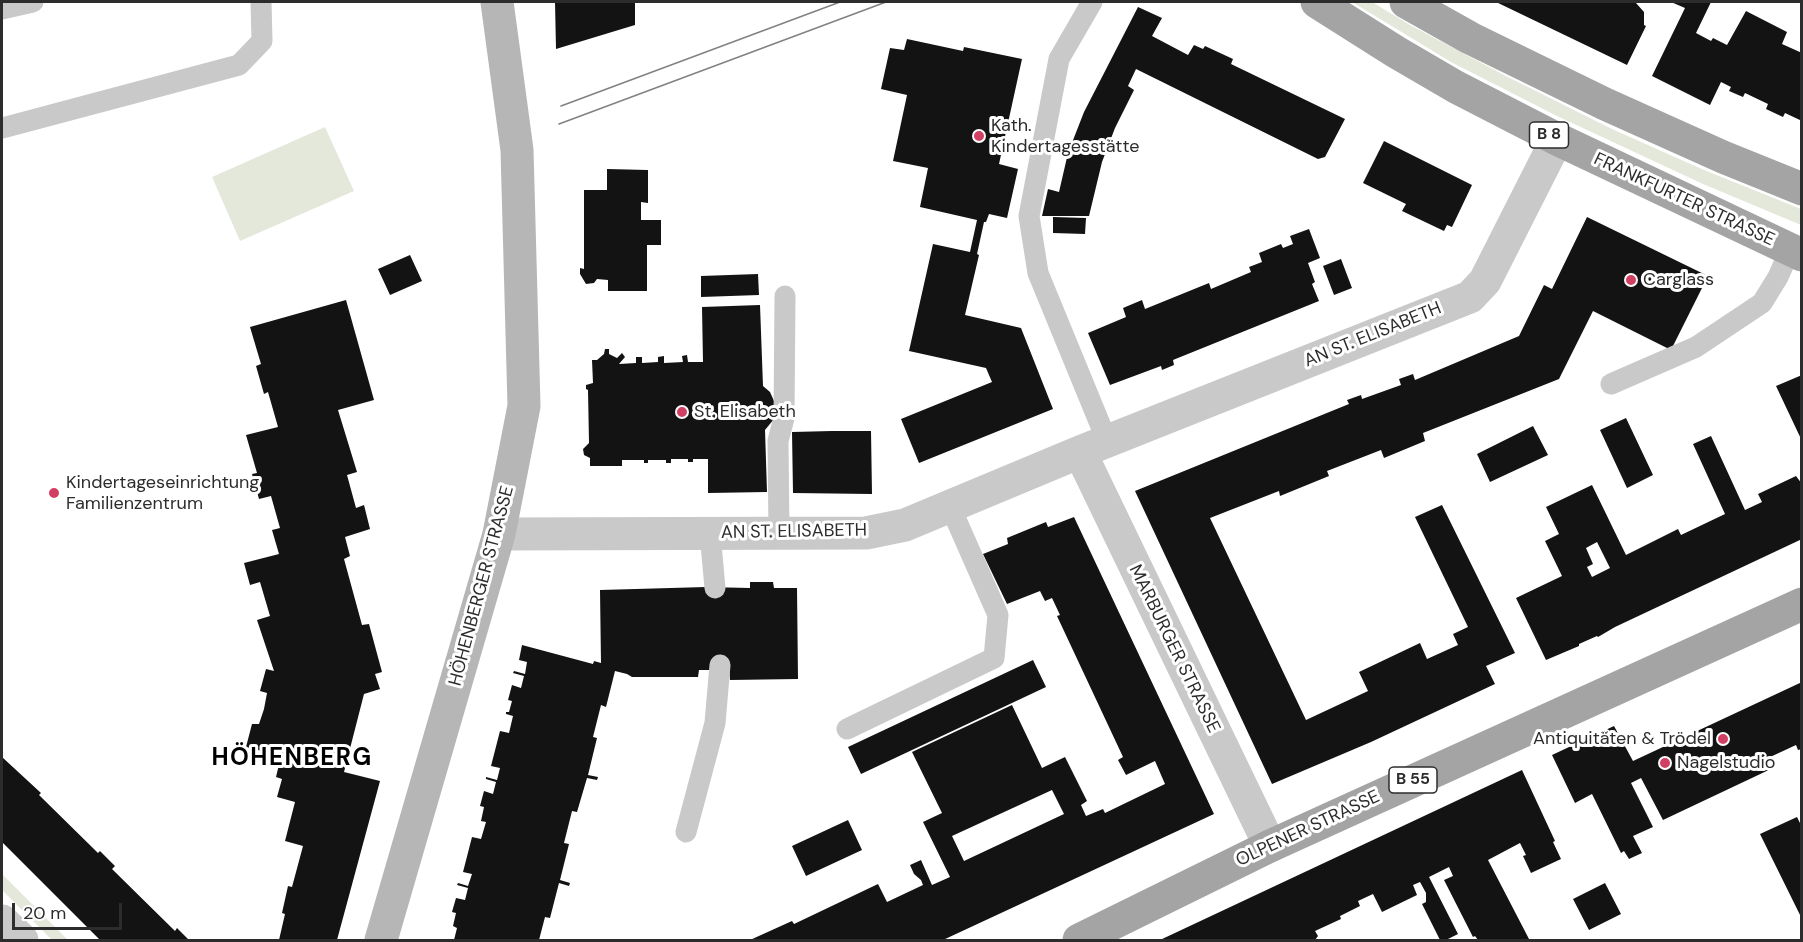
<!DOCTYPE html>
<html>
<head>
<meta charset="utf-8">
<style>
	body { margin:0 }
	#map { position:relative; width:1803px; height:942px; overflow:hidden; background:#fff; font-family:"DM Sans",sans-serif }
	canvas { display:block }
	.frame { position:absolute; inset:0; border:3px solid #2c2c2c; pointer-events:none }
	.scale { position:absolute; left:12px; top:903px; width:110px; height:27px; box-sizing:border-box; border:3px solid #2c2c2c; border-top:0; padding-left:8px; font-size:18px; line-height:21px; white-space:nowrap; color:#2c2c2c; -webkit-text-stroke:4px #fff; paint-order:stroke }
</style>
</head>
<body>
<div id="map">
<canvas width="1803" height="942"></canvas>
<div class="frame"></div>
<div class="scale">20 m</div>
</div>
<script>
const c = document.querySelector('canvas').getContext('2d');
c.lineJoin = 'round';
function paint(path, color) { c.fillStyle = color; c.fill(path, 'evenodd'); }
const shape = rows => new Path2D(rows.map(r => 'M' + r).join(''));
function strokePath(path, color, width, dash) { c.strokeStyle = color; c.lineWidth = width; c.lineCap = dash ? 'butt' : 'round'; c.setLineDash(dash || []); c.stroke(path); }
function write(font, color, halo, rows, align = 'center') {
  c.font = font + ' "DM Sans",sans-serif'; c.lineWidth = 6; c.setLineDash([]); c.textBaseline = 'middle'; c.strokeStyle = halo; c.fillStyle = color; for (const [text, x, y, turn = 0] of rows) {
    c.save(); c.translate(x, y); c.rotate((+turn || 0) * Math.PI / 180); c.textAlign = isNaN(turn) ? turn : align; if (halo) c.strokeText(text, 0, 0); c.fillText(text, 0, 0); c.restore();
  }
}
paint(shape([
	[1352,2,1372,2,1410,25,1506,76,1612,129,1704,170,1801,209,1801,225,1703,184,1557,116,1451,62],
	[325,127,354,191,240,241,212,177],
	[2,874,68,940,52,940,2,890]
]), '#e4e8db');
paint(shape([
	[555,2,635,2,635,25,556,49],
	[1496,2,1637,2,1636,3,1644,12,1644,25,1646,26,1627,65],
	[1671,2,1711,2,1696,33,1711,41,1713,38,1727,45,1746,11,1787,32,1782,44,1802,53,1802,121,1785,113,1783,117,1766,109,1768,104,1745,93,1743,97,1729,91,1731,87,1721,82,1710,105,1652,76,1685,8],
	[1138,7,1162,18,1152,36,1188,55,1194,45,1203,49,1205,46,1233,59,1231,64,1345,119,1325,157,1318,159,1136,69,1128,86,1134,90,1115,128,1102,162,1089,216,1042,216,1048,189,1059,192,1068,153,1084,112],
	[907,39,963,51,964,47,1022,59,999,164,1018,169,1007,218,989,214,986,222,984,222,977,254,979,255,965,315,1021,328,1053,409,919,463,901,419,992,382,986,368,909,351,933,244,970,252,977,220,920,207,928,168,893,161,907,95,881,89,890,48,904,50],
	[1384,141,1472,185,1452,227,1447,225,1444,231,1402,211,1406,204,1363,183],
	[607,169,648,170,648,203,641,202,641,220,661,220,661,245,647,245,647,291,608,291,608,280,597,279,594,283,586,284,580,274,580,268,584,269,584,190,607,190],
	[1053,217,1086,218,1085,234,1053,233],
	[1587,217,1708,276,1671,350,1593,311,1559,379,1423,433,1425,441,1384,458,1381,450,1327,471,1329,476,1280,496,1279,491,1210,518,1306,720,1368,691,1359,672,1420,643,1427,659,1458,645,1453,634,1468,627,1415,517,1442,505,1515,653,1486,666,1495,684,1371,742,1272,784,1135,491,1349,404,1347,400,1361,395,1362,399,1401,385,1399,379,1413,374,1415,380,1519,336,1544,285,1552,289],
	[1309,229,1320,258,1308,263,1315,282,1312,284,1319,301,1173,360,1174,365,1162,370,1161,366,1110,385,1088,333,1126,317,1123,308,1142,300,1145,309,1209,283,1211,289,1251,272,1249,267,1262,262,1259,253,1281,244,1283,248,1293,244,1290,236],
	[410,255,422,281,390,295,378,269],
	[1341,259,1352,288,1334,295,1323,266],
	[758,274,759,295,701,297,701,276],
	[346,300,374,400,338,410,357,472,347,475,356,508,364,505,370,529,345,537,350,556,344,559,362,625,369,624,382,672,375,674,380,689,364,694,344,772,380,781,337,940,279,940,285,914,282,913,288,886,292,887,303,846,285,841,295,802,277,797,282,779,276,777,281,756,246,747,252,724,259,724,264,709,267,693,260,691,266,669,274,671,257,620,270,616,260,582,250,585,244,563,279,554,272,530,280,528,271,496,259,499,252,474,257,473,246,435,278,427,268,392,264,394,256,366,261,364,250,327],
	[760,305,763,386,770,392,774,401,774,419,765,430,767,492,708,493,708,459,693,459,693,462,688,462,688,459,671,459,671,463,666,463,666,460,648,460,648,463,644,463,644,460,622,460,622,466,590,466,590,458,584,455,583,449,589,443,588,390,586,389,586,385,593,383,592,360,597,360,604,354,605,349,609,349,609,354,617,358,622,353,625,357,619,364,636,363,636,357,642,357,642,363,658,362,658,357,664,356,664,363,683,362,682,356,687,355,688,362,703,362,702,307],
	[1802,375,1802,441,1776,386],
	[1626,418,1653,475,1627,488,1600,430],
	[1533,426,1548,455,1490,482,1477,454],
	[832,431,871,431,872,494,793,493,792,432],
	[1711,436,1745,510,1762,502,1758,494,1796,476,1802,484,1802,539,1615,627,1598,637,1597,636,1579,644,1579,646,1546,660,1516,598,1562,576,1545,541,1559,534,1546,507,1592,485,1626,555,1678,529,1681,535,1725,514,1693,444],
	[1597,542,1610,568,1592,577,1587,567,1593,564,1586,548],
	[1074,517,1214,814,943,940,750,940,792,921,794,924,878,884,887,902,923,885,921,880,914,874,910,865,921,860,932,885,950,877,923,822,942,813,912,752,1012,705,1042,768,1065,757,1087,801,1081,805,1086,816,1103,809,1105,813,1165,784,1155,761,1126,775,1118,760,1123,757,1057,616,1060,615,1052,598,1045,601,1040,591,1007,604,983,554,1008,544,1007,538,1046,522,1048,527],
	[1052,790,1064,814,964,861,952,836],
	[750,582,773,582,774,588,797,588,798,679,730,680,729,665,711,670,699,670,698,677,632,677,627,674,615,671,606,707,601,705,593,737,597,738,588,775,598,777,597,780,587,778,577,812,572,811,564,843,569,844,560,880,570,883,569,886,559,883,550,918,545,917,539,940,454,940,457,928,453,926,456,913,452,912,456,898,465,900,468,888,457,885,458,883,468,886,472,874,463,872,472,837,481,839,486,822,481,821,484,807,480,806,484,791,493,794,496,782,486,779,486,777,497,780,500,768,491,766,500,731,509,733,513,716,506,714,506,712,509,712,512,701,508,700,512,685,521,688,524,676,513,673,514,671,525,674,527,662,519,660,522,645,593,664,594,661,601,663,600,590,706,587,750,588],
	[1033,660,1046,687,861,774,848,747],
	[1802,682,1802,749,1798,750,1796,745,1768,758,1773,768,1663,820,1641,778,1631,783,1653,827,1633,836,1642,853,1629,859,1624,851,1621,853,1592,794,1575,803,1552,755,1614,726,1633,761],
	[2,757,41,793,39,795,98,853,100,851,115,866,112,869,175,931,177,928,189,940,100,940,2,842],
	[1522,770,1555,841,1553,842,1561,859,1531,873,1523,856,1526,855,1520,843,1488,860,1529,939,1527,940,1478,940,1475,936,1473,937,1444,880,1453,876,1449,867,1429,877,1458,934,1446,940,1440,940,1422,904,1426,902,1426,893,1420,882,1413,885,1417,895,1382,912,1373,894,1358,901,1360,906,1340,916,1341,919,1315,931,1318,936,1315,940,1160,940],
	[1797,817,1802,827,1802,919,1760,834],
	[848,820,862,850,806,876,792,846],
	[1605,883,1621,914,1589,930,1573,899]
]), '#131313');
strokePath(shape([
	[1092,2,1059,59,1029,216,1038,273,1107,441],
	[2,9,33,2],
	[2,128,239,65,262,41,261,2],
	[1611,384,1696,347,1762,303,1778,277,1790,250],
	[710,533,715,588],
	[779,533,778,441,784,418,785,296],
	[847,729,994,658,998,615,950,506],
	[686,832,715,723,720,665]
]), '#c9c9c9', 21);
strokePath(shape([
	[1080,452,1270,846],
	[499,534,866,533,905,525,1080,452,1470,297,1485,281,1557,139],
	[2,921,22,940]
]), '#c9c9c9', 33);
strokePath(shape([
	[381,940,499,534,524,406,517,150,497,2]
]), '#b6b6b6', 33);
strokePath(shape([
	[1317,2,1396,52,1456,87,1557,139,1802,255],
	[1406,2,1470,38,1605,104,1723,157,1802,189],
	[1079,940,1270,846,1802,604]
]), '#a4a4a4', 33);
strokePath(shape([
	[561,106,840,2],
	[559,124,886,2]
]), '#818181', 1.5);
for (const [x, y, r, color] of [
	[979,136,6,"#d14062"],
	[1631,280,6,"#d14062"],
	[682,412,6,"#d14062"],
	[54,493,6,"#d14062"],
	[1723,739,6,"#d14062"],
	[1665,763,6,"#d14062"]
]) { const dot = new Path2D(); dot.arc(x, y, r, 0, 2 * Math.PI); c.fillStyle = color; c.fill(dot); strokePath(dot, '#fff', 2); }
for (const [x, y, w] of [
	[1549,135,39],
	[1413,780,48]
]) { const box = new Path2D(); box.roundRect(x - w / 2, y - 13, w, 26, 4.5); c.fillStyle = '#fff'; c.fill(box); strokePath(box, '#2c2c2c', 1.5); }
write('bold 16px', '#2c2c2c', null, [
	["B 8",1549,135],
	["B 55",1413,780]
]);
write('18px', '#2c2c2c', '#fff', [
	["Kath.",991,126],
	["Kindertagesstätte",991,147],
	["Carglass",1643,280],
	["St. Elisabeth",694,412],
	["Kindertageseinrichtung",66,483],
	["Familienzentrum",66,504],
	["Antiquitäten & Trödel",1711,739,"right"],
	["Nagelstudio",1677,763]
], 'left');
write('18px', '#2c2c2c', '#fff', [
	["FRANKFURTER STRASSE",1684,200,25],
	["AN ST. ELISABETH",1373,335,-22],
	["AN ST. ELISABETH",794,532,-1],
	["HÖHENBERGER STRASSE",482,586,-75],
	["MARBURGER STRASSE",1174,649,64],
	["OLPENER STRASSE",1308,829,-25]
]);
c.letterSpacing = '1.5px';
write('bold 24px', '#000', '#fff', [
	["HÖHENBERG",292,759]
]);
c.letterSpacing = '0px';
</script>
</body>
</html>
